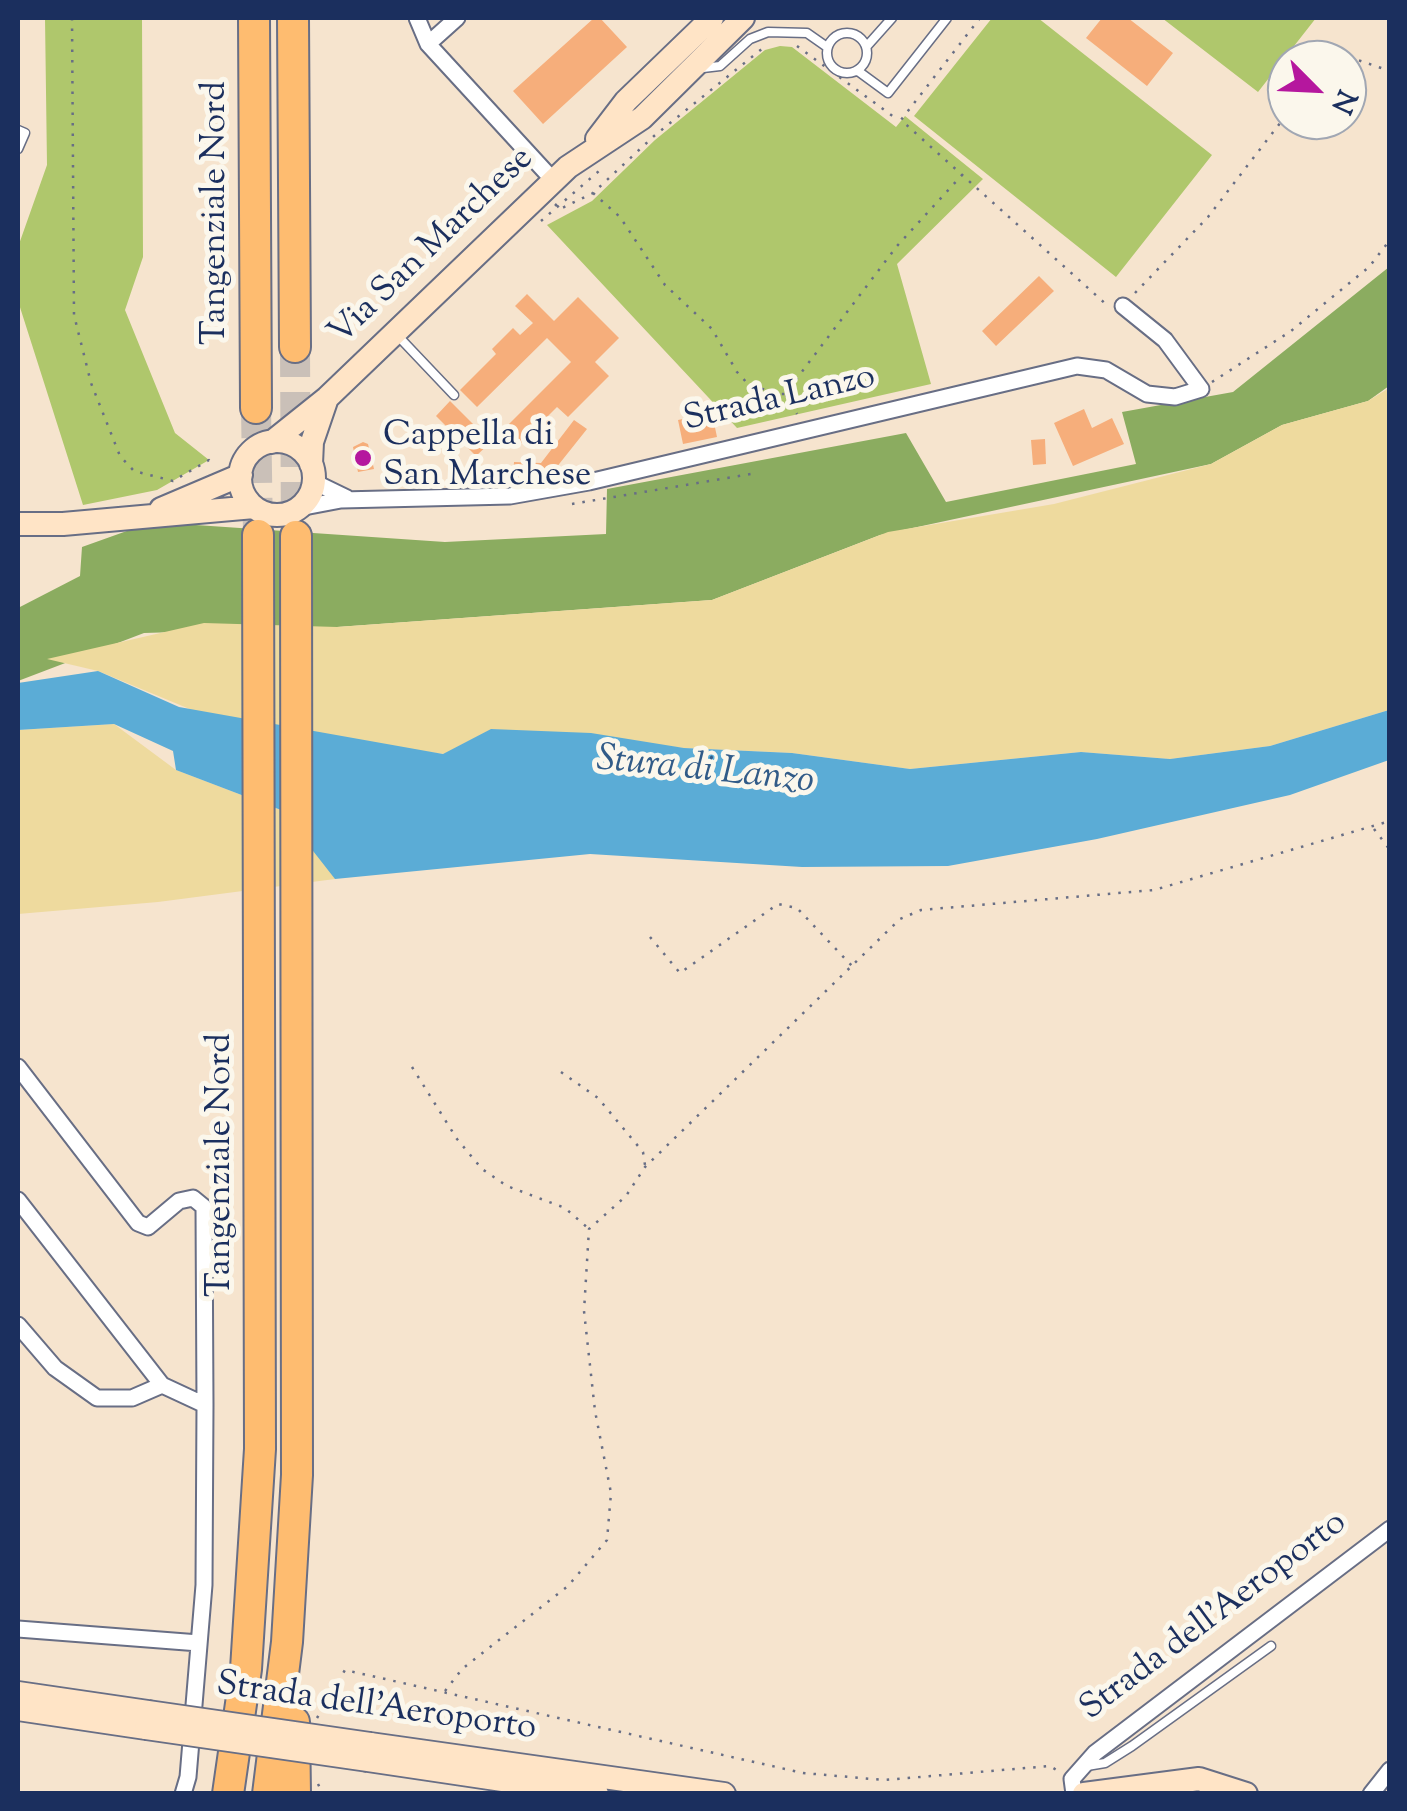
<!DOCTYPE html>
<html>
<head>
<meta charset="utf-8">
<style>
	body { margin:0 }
	#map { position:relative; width:1407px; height:1811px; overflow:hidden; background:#f6e4ce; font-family:"Sorts Mill Goudy",serif }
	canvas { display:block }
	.frame { position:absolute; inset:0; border:20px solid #1b2f5e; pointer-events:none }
	.north { position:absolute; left:1267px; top:40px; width:100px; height:100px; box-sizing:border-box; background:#fbf7ec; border:2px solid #a1a7b3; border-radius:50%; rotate:114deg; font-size:28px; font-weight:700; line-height:40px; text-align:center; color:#1b2f5e }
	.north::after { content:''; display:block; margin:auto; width:35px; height:45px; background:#b5179e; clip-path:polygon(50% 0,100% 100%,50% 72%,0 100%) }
</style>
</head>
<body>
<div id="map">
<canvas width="1407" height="1811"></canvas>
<div class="frame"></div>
<div class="north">N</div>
</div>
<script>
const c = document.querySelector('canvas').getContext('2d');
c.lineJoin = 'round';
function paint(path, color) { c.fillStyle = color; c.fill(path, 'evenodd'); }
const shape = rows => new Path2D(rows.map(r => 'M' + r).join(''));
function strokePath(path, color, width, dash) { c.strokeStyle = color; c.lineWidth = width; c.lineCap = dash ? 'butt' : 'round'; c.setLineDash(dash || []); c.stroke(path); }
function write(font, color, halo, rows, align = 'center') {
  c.font = font + ' "Sorts Mill Goudy",serif'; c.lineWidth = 10; c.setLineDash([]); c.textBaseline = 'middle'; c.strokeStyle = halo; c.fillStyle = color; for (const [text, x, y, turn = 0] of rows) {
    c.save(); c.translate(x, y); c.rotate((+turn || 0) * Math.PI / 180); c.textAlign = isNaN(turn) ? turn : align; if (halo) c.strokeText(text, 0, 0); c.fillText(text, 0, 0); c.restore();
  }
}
paint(shape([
	[45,18,142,18,143,257,125,310,175,433,209,460,157,490,83,505,18,301,18,247,47,165],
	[992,18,1038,18,1212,155,1116,277,914,116],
	[1162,18,1316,18,1258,92],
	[780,46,792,47,896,127,905,116,983,179,897,264,931,384,737,428,547,225,592,201,655,140,765,50]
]), '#afc76c');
paint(shape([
	[1389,267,1389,386,1368,401,1282,425,1211,464,880,535,712,600,337,627,144,633,18,681,18,608,80,576,82,547,152,522,445,542,606,534,607,489,906,433,946,502,1136,464,1122,412,1233,392]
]), '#8bac60');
paint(shape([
	[1389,388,1389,710,1270,746,1170,759,1081,752,910,769,792,753,684,748,492,729,444,754,233,727,98,671,47,659,204,623,337,627,712,600,888,532,1054,504,1211,464,1282,425,1368,401],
	[114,724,176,770,281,810,315,841,335,879,158,902,18,914,18,730]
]), '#eeda9e');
paint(shape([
	[98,671,179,707,443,754,491,729,591,733,684,748,792,753,910,769,1081,752,1170,759,1270,746,1389,710,1389,760,1290,795,1097,839,948,866,802,867,590,854,335,879,281,810,176,770,173,751,114,724,18,730,18,683]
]), '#5bacd6');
paint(shape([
	[594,18,600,18,627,47,543,124,513,91],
	[1102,18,1128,18,1173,53,1147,86,1086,38],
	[1039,276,1054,291,996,346,982,331],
	[527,294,554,321,578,297,619,338,595,362,609,376,568,417,557,407,517,447,502,431,571,362,547,338,477,407,460,390,496,354,492,349,513,328,520,335,533,323,515,306],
	[450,401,491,442,476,456,436,416],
	[1084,409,1092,428,1112,418,1124,444,1073,466,1054,423],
	[712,413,717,437,683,444,678,420],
	[574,420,587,429,548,478,513,477,514,462,541,463],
	[1045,439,1046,464,1033,465,1031,440],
	[363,442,368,444,374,469,358,472,353,447]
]), '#f6ae7b');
strokePath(shape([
	[295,347,296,536],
	[256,408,258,535]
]), '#cac0b8', 30, [30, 15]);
const lane = shape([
	'827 53a20 20 0 1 1 40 0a20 20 0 1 1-40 0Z',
	[867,46,892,18],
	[703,68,720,66,750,39,768,32,807,33,827,47],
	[858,71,888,93,947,18],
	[18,130,25,133,18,149],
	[398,336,454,395],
	[1087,1766,1105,1763,1132,1746,1271,1646]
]);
const street = shape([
	[417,18,428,44,553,180],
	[428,44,457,18],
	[314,482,347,498],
	[299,508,341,500,510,496,589,482,1077,366,1106,370,1147,394,1175,397,1201,389,1165,340,1123,306],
	[18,1067,138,1223,148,1227,179,1201,193,1198,204,1207,205,1405],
	[18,1200,162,1385,205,1405,204,1585,188,1777,183,1794],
	[18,1325,55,1368,97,1398,132,1398,162,1385],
	[18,1629,199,1643],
	[1074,1794,1072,1779,1095,1753,1390,1529],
	[1371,1794,1390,1770]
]);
const secondary = shape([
	[597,139,626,101,712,18],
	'240 478a37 37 0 1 1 74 0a37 37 0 1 1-74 0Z',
	[272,442,327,398,568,167,642,118,743,18],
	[311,464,312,442,327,398],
	[161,509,241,475],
	[18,524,63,524,254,507],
	[18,1693,148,1712],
	[18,1709,146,1728],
	[370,1744,724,1794],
	[368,1760,597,1794],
	[1084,1794,1199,1779,1246,1794]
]);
const highway = shape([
	[254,18,256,408],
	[293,18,295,347],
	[294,1722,295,1794],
	[228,1794,246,1669,260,1449,258,535],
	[268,1794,287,1642,297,1475,296,536]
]);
strokePath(lane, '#686e85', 11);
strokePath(street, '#686e85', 19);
strokePath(secondary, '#686e85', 26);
strokePath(highway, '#686e85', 34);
strokePath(shape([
	[72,18,74,315,91,383,120,456,134,471,173,481,209,460,212,464],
	[980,18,901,120,1108,306],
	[797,46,898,120],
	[1339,60,1349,57,1390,71],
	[593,193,620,217,665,285,712,329,737,372,748,384,778,394,785,394,897,246,962,175],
	[555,204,560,209,593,193,654,136,763,48],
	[541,221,599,171],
	[1135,293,1208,217,1287,114],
	[1212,382,1291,331,1369,267,1390,240],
	[786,395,797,414],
	[572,504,757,473],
	[1374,829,1390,850],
	[650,937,680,973,778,904,797,908,852,966],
	[412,1067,457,1139,482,1169,507,1186,565,1208,589,1229],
	[561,1072,598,1098,643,1152,645,1165],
	[445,1691,462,1669,568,1586,607,1540,611,1493,595,1411,584,1311,589,1229,626,1196,645,1167,900,919,921,910,1154,890,1390,821],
	[317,1718,345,1670,803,1773,884,1780,1050,1766,1058,1771],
	[318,1784,323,1794]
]), '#686e85', 2.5, [2.5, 8]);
strokePath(lane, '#fff', 8);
strokePath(street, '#fff', 15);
strokePath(secondary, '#ffe4c6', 22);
strokePath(highway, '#febc70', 30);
const secondaryBridge = shape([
	[148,1712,370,1744],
	[146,1728,368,1760]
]);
strokePath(secondaryBridge, '#686e85', 26, []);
strokePath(secondaryBridge, '#ffe4c6', 22);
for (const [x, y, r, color] of [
	[363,458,10,"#b5179e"]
]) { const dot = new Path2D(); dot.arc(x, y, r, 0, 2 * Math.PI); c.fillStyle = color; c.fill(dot); strokePath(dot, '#fbf7ec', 4); }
write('35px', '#1b2f5e', '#fbf7ec', [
	["Tangenziale Nord",218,213,-90],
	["Via San Marchese",433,248,-44],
	["Strada Lanzo",780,401,-13],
	["Tangenziale Nord",223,1165,-90],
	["Strada dell'Aeroporto",1215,1618,-37],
	["Strada dell'Aeroporto",376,1709,8]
]);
write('35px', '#1b2f5e', '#fbf7ec', [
	["Cappella di",383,438],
	["San Marchese",383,478]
], 'left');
write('italic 38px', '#315b88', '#fbf7ec', [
	["Stura di Lanzo",705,773,6]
]);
</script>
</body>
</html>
